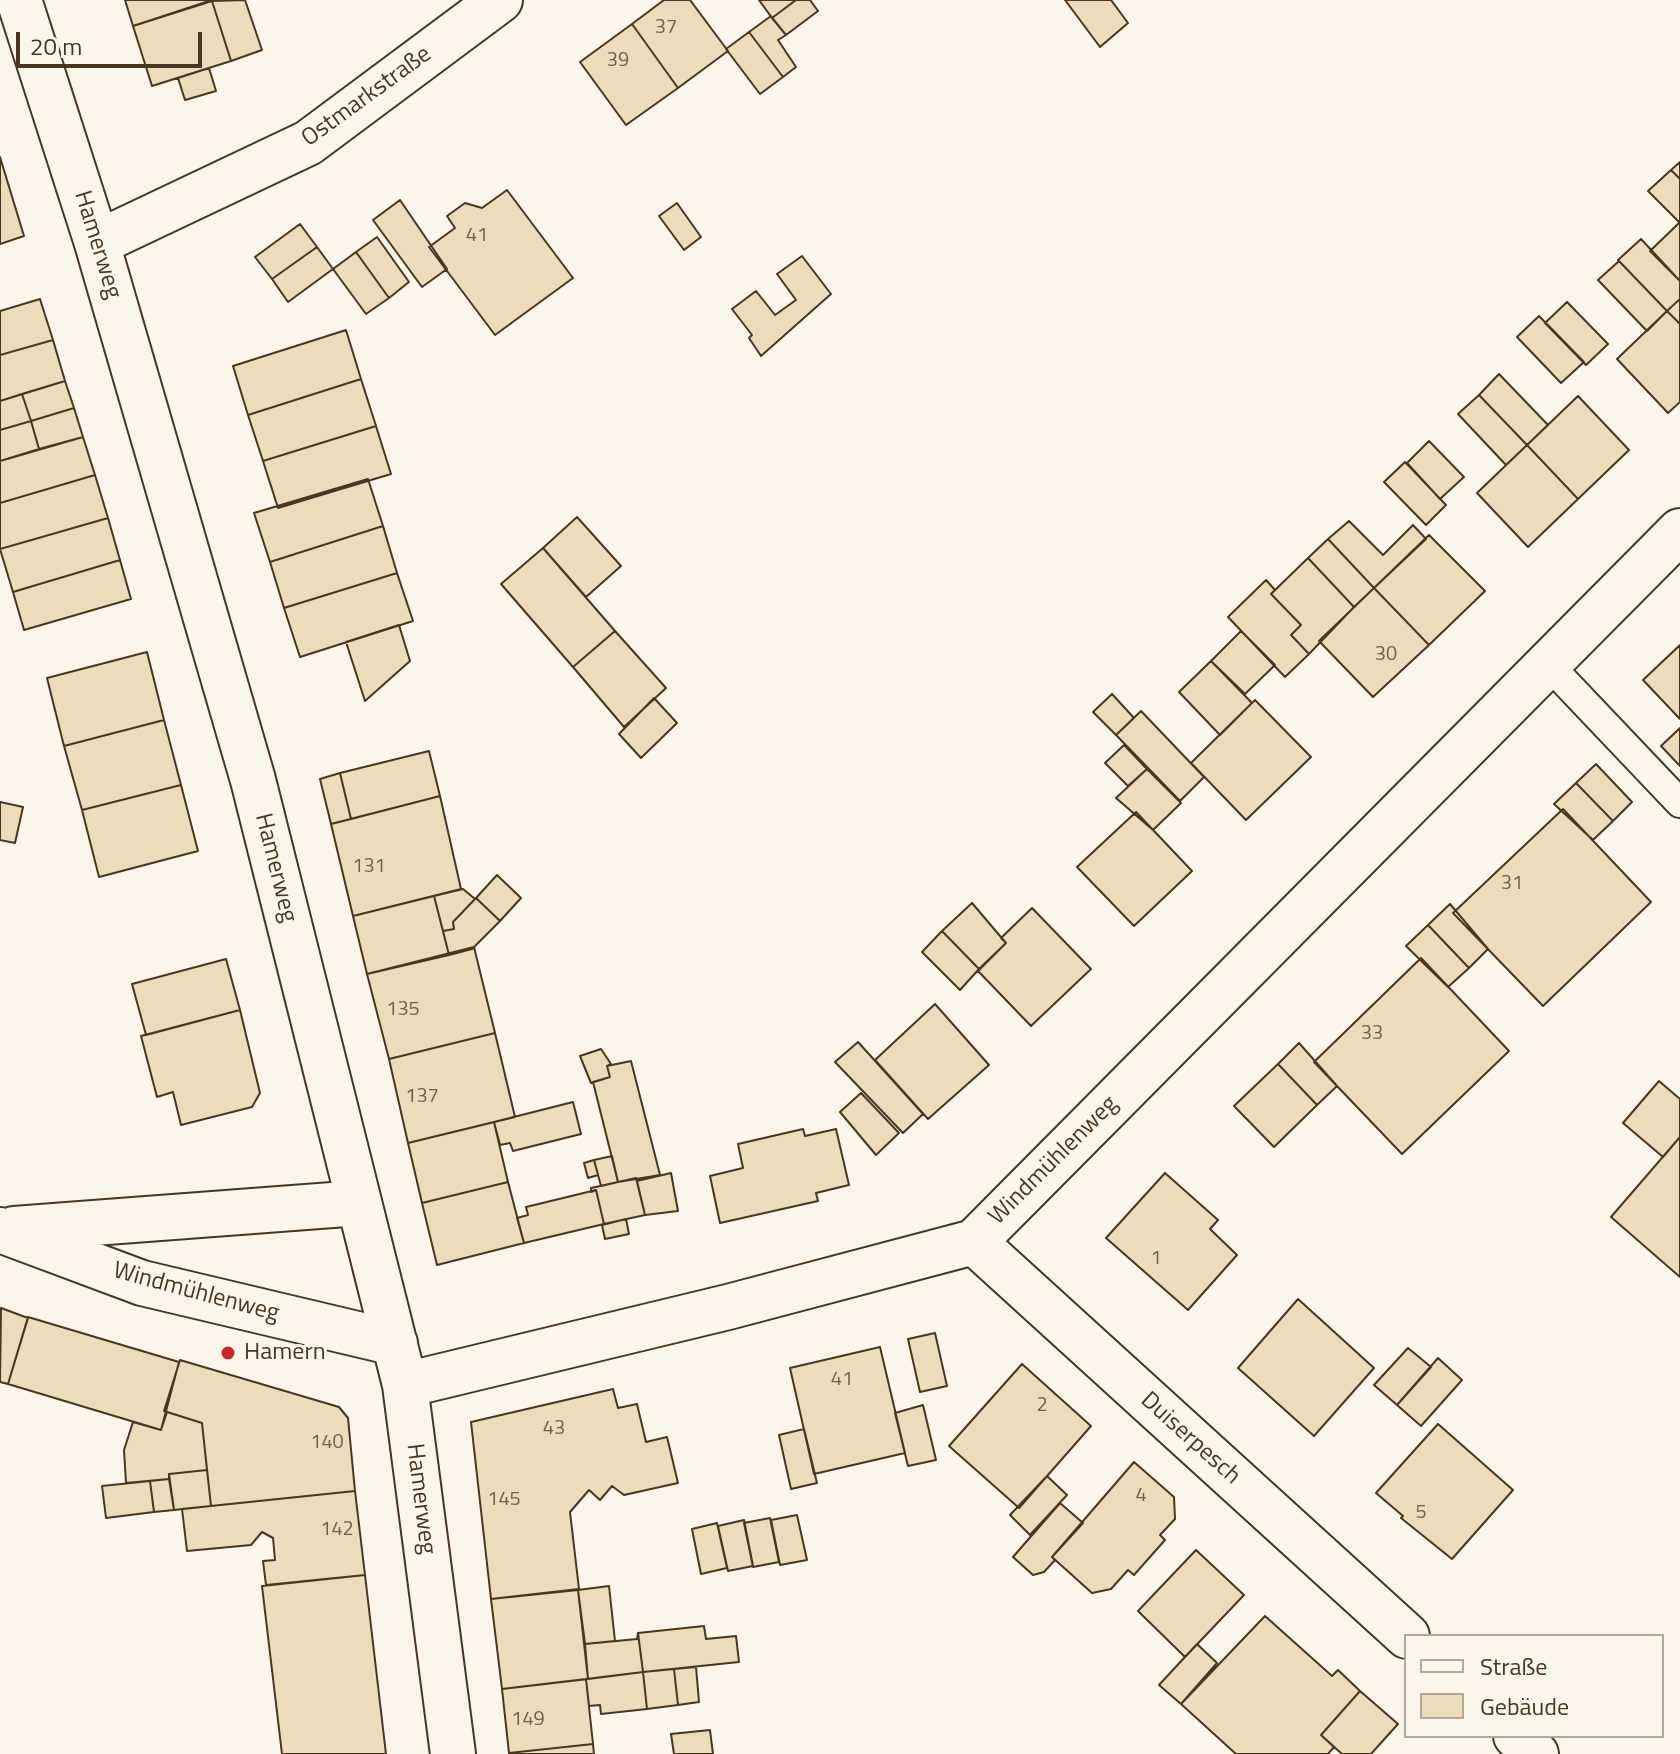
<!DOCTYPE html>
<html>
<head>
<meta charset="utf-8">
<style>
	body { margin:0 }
	#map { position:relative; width:1680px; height:1754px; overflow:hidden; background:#fbf6e9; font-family:"Titillium Web",sans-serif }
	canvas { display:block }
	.legend { position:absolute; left:1404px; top:1634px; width:260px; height:104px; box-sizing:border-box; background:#fbf6e9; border:2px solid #b4a999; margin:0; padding:10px 14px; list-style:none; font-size:24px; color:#4a3520 }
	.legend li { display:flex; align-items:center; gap:16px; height:40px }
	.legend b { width:40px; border:2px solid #b4a999 }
	.scale { position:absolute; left:16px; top:32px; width:186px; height:36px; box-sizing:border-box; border:4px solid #4a3520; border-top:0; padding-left:10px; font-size:24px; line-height:28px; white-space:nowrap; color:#4a3520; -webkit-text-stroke:6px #fbf6e9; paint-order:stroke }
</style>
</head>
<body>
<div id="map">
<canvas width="1680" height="1754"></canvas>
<ul class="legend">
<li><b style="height:10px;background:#fbf6e9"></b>Straße</li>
<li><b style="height:22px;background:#ecdcbc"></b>Gebäude</li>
</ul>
<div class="scale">20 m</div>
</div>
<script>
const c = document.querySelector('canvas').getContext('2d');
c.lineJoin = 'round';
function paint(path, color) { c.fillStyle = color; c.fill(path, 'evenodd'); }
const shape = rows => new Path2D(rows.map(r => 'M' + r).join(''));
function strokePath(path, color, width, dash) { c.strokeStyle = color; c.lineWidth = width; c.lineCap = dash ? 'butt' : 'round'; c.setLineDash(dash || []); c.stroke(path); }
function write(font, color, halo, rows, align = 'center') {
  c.font = font + ' "Titillium Web",sans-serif'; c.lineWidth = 6; c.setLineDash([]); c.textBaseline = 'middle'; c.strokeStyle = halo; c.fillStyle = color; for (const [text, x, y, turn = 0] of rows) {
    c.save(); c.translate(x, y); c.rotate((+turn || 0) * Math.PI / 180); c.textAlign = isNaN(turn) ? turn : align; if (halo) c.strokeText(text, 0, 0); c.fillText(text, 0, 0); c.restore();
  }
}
const building = shape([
	[125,0,212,0,133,26,125,0],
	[245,0,262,50,231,61,212,1,245,0],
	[664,0,690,0,728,51,678,88,632,24,664,0],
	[759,0,796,0,772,18,759,0],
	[796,0,810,0,818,11,786,35,772,18,796,0],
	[1065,0,1111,0,1128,23,1100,47,1065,0],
	[212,1,231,61,152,86,133,26,212,1],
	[771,16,786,35,778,40,796,67,783,77,749,32,771,16],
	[632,24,678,88,626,125,580,62,632,24],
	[749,32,783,77,760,94,726,49,749,32],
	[209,68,216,91,185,100,178,78,209,68],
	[0,157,24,236,0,244,0,157],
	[1680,162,1680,179,1671,170,1680,162],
	[1671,170,1680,179,1680,223,1648,191,1671,170],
	[507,190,573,278,495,335,429,247,455,228,447,216,465,203,482,208,507,190],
	[400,200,447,269,422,287,373,220,400,200],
	[677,203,701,237,684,250,659,216,677,203],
	[1680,222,1680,281,1650,251,1680,222],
	[300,224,317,247,272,279,255,257,300,224],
	[377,237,409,282,389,298,356,252,377,237],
	[1641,239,1680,281,1680,299,1667,311,1618,260,1641,239],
	[317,247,333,269,288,302,272,279,317,247],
	[356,252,389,298,366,314,333,269,356,252],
	[802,256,831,294,761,356,749,338,752,335,732,309,756,291,775,315,796,300,777,274,802,256],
	[1619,261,1667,311,1647,331,1598,280,1619,261],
	[40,299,53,340,0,355,0,311,40,299],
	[1680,299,1680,324,1667,311,1680,299],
	[1567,302,1608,344,1586,365,1545,323,1567,302],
	[1667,311,1680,324,1680,402,1668,413,1617,359,1667,311],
	[1539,316,1584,362,1561,383,1517,337,1539,316],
	[346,330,361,379,248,415,233,366,346,330],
	[53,340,65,381,0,401,0,355,53,340],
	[1499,374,1548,425,1527,445,1479,395,1499,374],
	[361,379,376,426,263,461,248,415,361,379],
	[65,381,74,408,31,421,22,394,65,381],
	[22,394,31,421,0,430,0,401,22,394],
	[1479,395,1527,445,1506,465,1458,414,1479,395],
	[1578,396,1629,450,1578,499,1527,445,1578,396],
	[74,408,83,437,39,449,31,421,74,408],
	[31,421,39,449,0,461,0,430,31,421],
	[376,426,391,474,278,508,263,461,376,426],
	[83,437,95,475,0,503,0,461,83,437],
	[1429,441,1464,477,1440,499,1407,463,1429,441],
	[1527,445,1578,499,1528,547,1477,493,1527,445],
	[1405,462,1446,505,1426,525,1384,482,1405,462],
	[95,475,108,518,0,549,0,503,95,475],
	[368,479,383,526,270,562,254,513,368,479],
	[577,517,621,566,586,597,543,548,577,517],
	[108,518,120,560,13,592,0,549,108,518],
	[1349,521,1383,555,1413,525,1426,539,1374,588,1328,539,1349,521],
	[383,526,397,573,284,608,270,562,383,526],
	[1429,535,1485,591,1429,645,1374,588,1429,535],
	[1328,539,1374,588,1354,607,1308,558,1328,539],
	[543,548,615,631,573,667,501,584,543,548],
	[1308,558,1354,607,1309,654,1291,635,1301,625,1271,594,1308,558],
	[120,560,131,599,24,630,13,592,120,560],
	[397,573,413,621,300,657,284,608,397,573],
	[1266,580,1275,590,1271,594,1301,625,1291,635,1309,654,1285,677,1228,617,1266,580],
	[1374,588,1429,645,1373,697,1319,641,1374,588],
	[399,625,410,661,365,701,346,642,399,625],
	[615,631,666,688,624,727,573,667,615,631],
	[1241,631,1275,665,1245,694,1211,661,1241,631],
	[1680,645,1680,719,1643,680,1680,645],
	[147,652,164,720,64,746,47,678,147,652],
	[1211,661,1252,703,1220,735,1179,692,1211,661],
	[1112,694,1134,718,1116,735,1093,712,1112,694],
	[654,698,677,723,641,758,619,734,654,698],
	[1255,700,1311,757,1246,820,1191,763,1255,700],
	[1141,711,1204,777,1180,801,1116,735,1141,711],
	[164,720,181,785,82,810,64,746,164,720],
	[1680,728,1680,766,1661,746,1680,728],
	[1124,745,1147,769,1128,786,1105,763,1124,745],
	[429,751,440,796,351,819,340,773,429,751],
	[1596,764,1632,802,1613,821,1576,783,1596,764],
	[1147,769,1181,803,1153,830,1116,798,1147,769],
	[340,773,351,819,331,824,320,779,340,773],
	[1576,783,1613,821,1593,840,1554,804,1576,783],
	[181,785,198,851,99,877,82,810,181,785],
	[440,796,461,889,353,916,331,824,440,796],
	[0,802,23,807,15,843,0,840,0,802],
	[1563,809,1651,902,1543,1006,1453,913,1563,809],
	[1136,812,1192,871,1134,926,1077,867,1136,812],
	[497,875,521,898,500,921,476,898,497,875],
	[463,889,475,899,453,922,454,929,443,931,434,896,463,889],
	[434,896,449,955,367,974,353,916,434,896],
	[476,898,500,921,472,949,449,955,443,931,454,929,453,922,476,898],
	[972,903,1006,943,979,969,942,931,972,903],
	[1450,904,1488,949,1469,968,1428,925,1450,904],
	[1032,908,1091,969,1031,1026,978,971,1006,943,1001,938,1032,908],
	[1428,925,1469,968,1448,987,1406,946,1428,925],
	[942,931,979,969,960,990,922,952,942,931],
	[474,947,495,1033,389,1059,367,974,474,947],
	[1421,958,1509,1051,1402,1154,1314,1062,1421,958],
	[226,959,240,1010,146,1035,132,984,226,959],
	[935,1004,989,1065,928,1119,875,1060,935,1004],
	[240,1010,260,1093,252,1107,181,1125,173,1092,157,1097,141,1036,240,1010],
	[495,1033,515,1117,408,1143,389,1059,495,1033],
	[858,1042,923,1114,903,1133,835,1062,858,1042],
	[1299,1043,1337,1086,1317,1105,1278,1064,1299,1043],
	[601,1049,611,1064,607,1066,610,1077,591,1083,580,1056,601,1049],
	[631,1061,660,1175,618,1182,593,1082,610,1077,607,1066,631,1061],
	[1278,1064,1317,1105,1274,1147,1234,1106,1278,1064],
	[1659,1081,1680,1099,1680,1137,1663,1157,1623,1123,1659,1081],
	[861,1093,899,1133,876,1155,840,1112,861,1093],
	[573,1102,581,1134,513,1151,510,1143,500,1145,494,1122,573,1102],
	[494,1122,508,1182,422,1203,408,1143,494,1122],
	[803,1129,805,1136,836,1129,849,1185,816,1193,818,1201,720,1223,710,1176,743,1168,738,1144,803,1129],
	[1680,1137,1680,1277,1611,1217,1680,1137],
	[612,1156,618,1182,601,1186,594,1160,612,1156],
	[594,1160,598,1175,588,1178,584,1163,594,1160],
	[671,1173,678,1211,645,1215,637,1181,671,1173],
	[1165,1173,1218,1220,1210,1229,1237,1255,1188,1310,1106,1238,1165,1173],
	[636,1178,645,1215,604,1224,596,1190,591,1192,591,1188,636,1178],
	[508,1182,524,1243,437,1265,422,1203,508,1182],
	[596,1190,604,1224,524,1243,517,1218,528,1215,526,1207,596,1190],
	[626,1219,629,1234,605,1239,602,1225,626,1219],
	[1298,1299,1374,1368,1314,1436,1238,1368,1298,1299],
	[1,1308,28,1318,8,1384,0,1382,1,1308],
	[28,1317,179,1362,161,1430,8,1384,28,1317],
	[935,1333,947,1386,920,1392,908,1339,935,1333],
	[880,1347,905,1453,814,1474,790,1368,880,1347],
	[1408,1348,1431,1367,1397,1405,1374,1385,1408,1348],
	[1438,1358,1462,1380,1421,1426,1397,1405,1438,1358],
	[180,1360,339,1407,348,1418,355,1491,211,1506,202,1423,164,1411,180,1360],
	[1022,1364,1091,1426,1019,1508,949,1446,1022,1364],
	[613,1389,618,1408,637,1404,646,1442,667,1437,678,1483,624,1495,612,1486,600,1500,589,1490,570,1512,579,1589,491,1599,471,1422,613,1389],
	[923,1405,936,1460,908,1466,895,1413,923,1405],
	[167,1412,202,1423,207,1470,169,1474,169,1479,126,1483,124,1450,133,1422,161,1430,167,1412],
	[1438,1424,1513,1490,1452,1559,1401,1518,1403,1516,1376,1493,1438,1424],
	[804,1429,817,1483,791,1489,779,1435,804,1429],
	[1134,1462,1174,1497,1175,1519,1160,1535,1165,1540,1134,1575,1128,1570,1111,1589,1092,1593,1052,1557,1134,1462],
	[207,1470,211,1506,174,1510,169,1474,207,1470],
	[1047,1476,1067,1495,1030,1535,1010,1515,1047,1476],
	[169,1479,174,1510,154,1512,150,1481,169,1479],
	[150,1481,154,1512,106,1518,102,1486,150,1481],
	[355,1491,365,1575,266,1585,263,1561,275,1560,273,1538,262,1532,251,1545,187,1551,182,1509,355,1491],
	[1060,1503,1083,1523,1052,1557,1055,1560,1044,1572,1033,1575,1013,1557,1060,1503],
	[797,1515,807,1560,780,1565,771,1520,797,1515],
	[770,1518,779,1562,753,1567,744,1523,770,1518],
	[744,1520,753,1566,728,1571,718,1526,744,1520],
	[717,1523,727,1568,701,1574,692,1529,717,1523],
	[1196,1550,1244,1595,1185,1657,1138,1611,1196,1550],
	[365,1575,386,1754,282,1754,262,1586,365,1575],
	[609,1586,615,1641,585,1644,578,1590,609,1586],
	[578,1590,588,1679,502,1689,491,1599,578,1590],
	[1265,1616,1332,1676,1338,1670,1360,1691,1321,1735,1334,1747,1328,1754,1236,1754,1181,1704,1265,1616],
	[704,1626,706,1639,736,1636,739,1662,643,1672,638,1633,704,1626],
	[638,1633,643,1672,588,1679,585,1644,637,1639,638,1633],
	[1197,1644,1217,1663,1181,1704,1159,1685,1197,1644],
	[696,1667,699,1702,678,1705,674,1669,696,1667],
	[674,1669,678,1705,647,1709,643,1672,674,1669],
	[643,1672,647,1709,601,1714,600,1705,589,1706,586,1679,643,1672],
	[586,1679,593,1744,509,1753,502,1689,586,1679],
	[1360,1691,1398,1724,1371,1754,1342,1754,1321,1735,1360,1691],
	[710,1730,713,1754,674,1754,671,1734,710,1730],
	[593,1744,594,1754,509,1754,509,1753,593,1744]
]);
paint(building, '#ecdcbc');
strokePath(building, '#4a3520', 2);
const lane = shape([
	[1547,663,1680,803]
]);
const street = shape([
	[19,0,97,243,253,780,405,1385,453,1754],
	[97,243,308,143,500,0],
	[14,1229,359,1203],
	[0,1230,142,1283,395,1343],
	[974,1242,1407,1636],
	[405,1385,728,1307,974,1242,1680,531],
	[1516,1736,1536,1754]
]);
strokePath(lane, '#4a3520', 32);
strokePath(street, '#4a3520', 48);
strokePath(lane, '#fbf6e9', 28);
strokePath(street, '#fbf6e9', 44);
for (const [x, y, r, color] of [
	[228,1353,8,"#c62828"]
]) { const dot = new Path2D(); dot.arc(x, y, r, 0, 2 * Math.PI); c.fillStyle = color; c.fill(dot); strokePath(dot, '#fbf6e9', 3); }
write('20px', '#725f47', null, [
	["37",666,28],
	["39",618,61],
	["41",477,236],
	["30",1386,655],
	["131",369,867],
	["31",1512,884],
	["135",403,1010],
	["33",1372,1034],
	["137",422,1097],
	["1",1156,1259],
	["41",842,1380],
	["2",1042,1406],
	["43",554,1429],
	["140",327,1443],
	["4",1141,1496],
	["145",504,1500],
	["5",1421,1513],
	["142",337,1530],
	["149",528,1720]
]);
write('24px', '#4a3520', '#fbf6e9', [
	["Ostmarkstraße",367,97,-36],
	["Hamerweg",97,245,73],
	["Hamerweg",275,868,76],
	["Windmühlenweg",1054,1161,-45],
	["Windmühlenweg",196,1293,15],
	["Duiserpesch",1190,1439,42],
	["Hamerweg",420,1499,83]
]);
write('24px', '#4a3520', '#fbf6e9', [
	["Hamern",244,1353]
], 'left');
</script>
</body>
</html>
